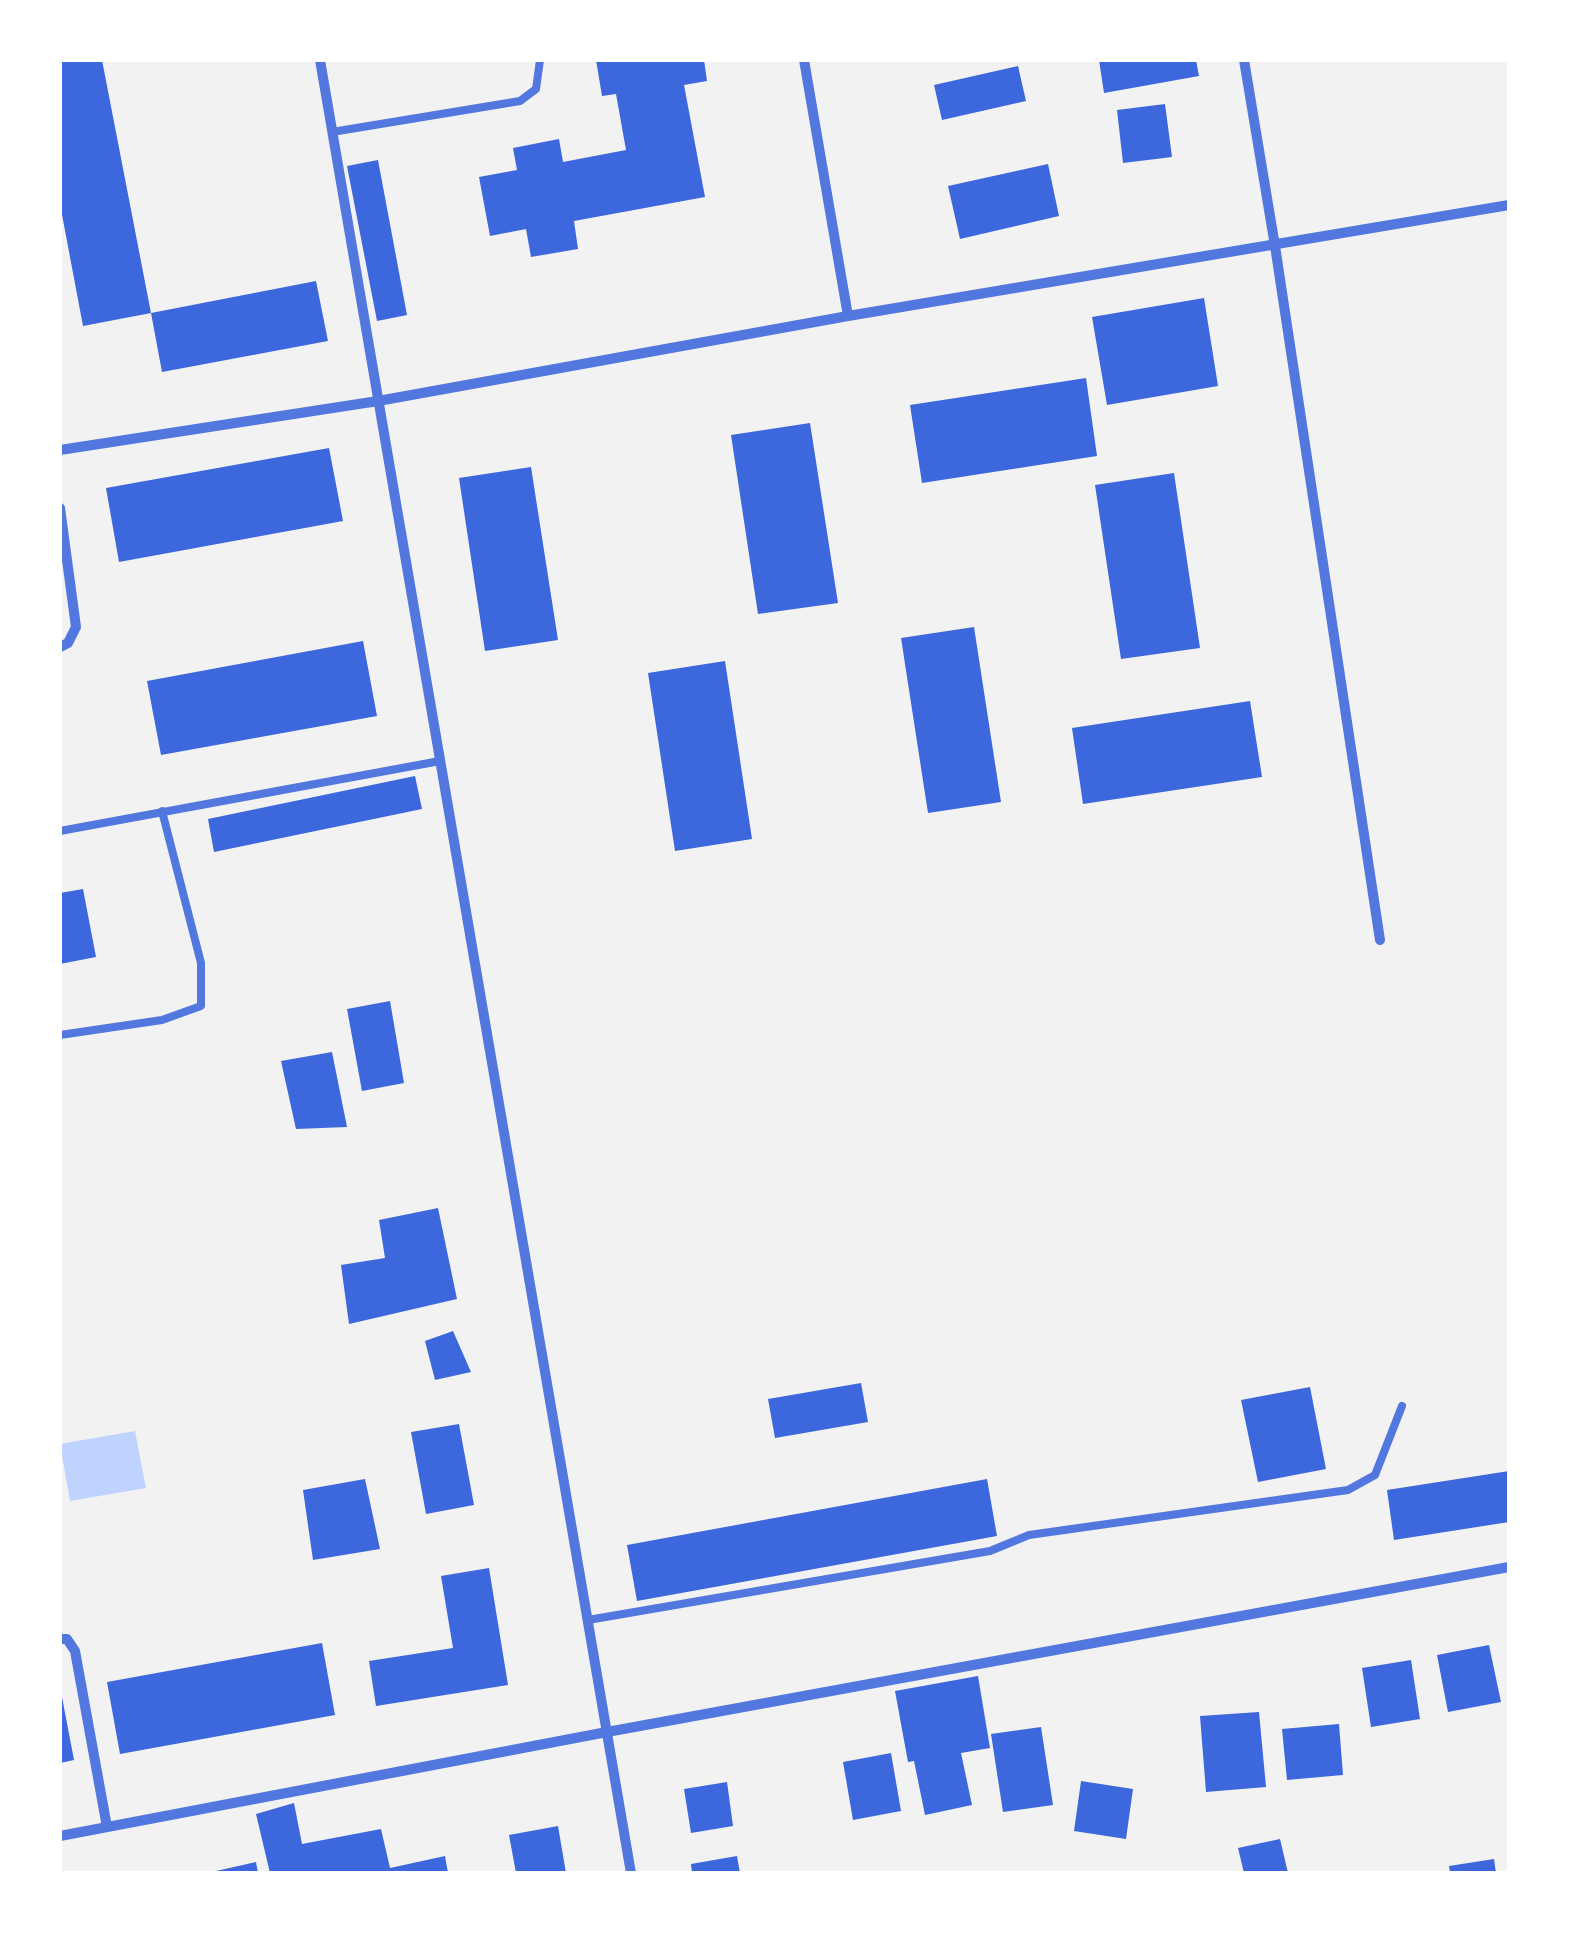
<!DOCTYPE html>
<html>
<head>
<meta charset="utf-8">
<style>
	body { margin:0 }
	#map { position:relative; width:1569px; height:1933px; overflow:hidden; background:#f2f2f2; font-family:"Alegreya Sans",sans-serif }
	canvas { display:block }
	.frame { position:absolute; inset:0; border:62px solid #fff; pointer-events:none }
</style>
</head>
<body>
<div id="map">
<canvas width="1569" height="1933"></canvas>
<div class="frame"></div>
</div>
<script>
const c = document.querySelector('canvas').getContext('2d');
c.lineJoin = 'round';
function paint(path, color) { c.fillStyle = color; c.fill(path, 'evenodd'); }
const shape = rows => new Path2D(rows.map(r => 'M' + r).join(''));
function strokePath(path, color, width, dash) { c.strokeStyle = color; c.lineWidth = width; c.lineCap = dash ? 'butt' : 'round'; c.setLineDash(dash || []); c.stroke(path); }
paint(shape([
	[135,1431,146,1488,70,1501,60,1444]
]), '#bfd3fe');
paint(shape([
	[60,60,102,60,151,313,83,326,60,204],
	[596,60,704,60,707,81,684,85,705,197,574,221,578,249,531,257,526,229,490,236,479,177,517,170,513,148,559,139,563,162,626,150,616,94,602,96],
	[1099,60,1196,60,1199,76,1104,93],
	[1018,66,1026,101,942,120,934,85],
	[1165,104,1172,157,1123,163,1117,110],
	[378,160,407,315,377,321,347,166],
	[1048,164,1059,216,960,239,948,186],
	[316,281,328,341,162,372,151,313],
	[1204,298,1218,386,1107,405,1092,317],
	[1086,378,1097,456,922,483,910,405],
	[810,423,838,603,758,614,731,435],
	[329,448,343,521,119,562,106,488],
	[531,467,558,640,485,651,459,478],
	[1174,473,1200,648,1121,659,1095,485],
	[974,627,1001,802,928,813,901,638],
	[363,641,377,716,161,755,147,681],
	[725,661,752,839,675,851,648,673],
	[1250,701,1262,777,1083,804,1072,728],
	[415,776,422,809,214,852,208,819],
	[83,889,96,957,60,964,60,893],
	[390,1001,404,1083,362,1091,347,1009],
	[332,1052,347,1127,296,1129,281,1061],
	[438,1208,457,1299,349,1324,341,1265,385,1258,379,1220],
	[453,1331,471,1372,435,1380,425,1341],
	[861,1383,868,1422,775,1438,768,1399],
	[1310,1387,1326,1469,1258,1482,1241,1400],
	[459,1424,474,1505,426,1514,411,1432],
	[1509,1471,1509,1522,1394,1540,1387,1490],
	[365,1479,380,1549,313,1560,303,1490],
	[987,1479,997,1536,637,1601,627,1545],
	[489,1568,508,1685,376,1706,369,1661,453,1648,441,1576],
	[322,1643,335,1715,120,1754,107,1682],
	[1489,1645,1501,1702,1448,1712,1437,1655],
	[1411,1660,1420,1719,1371,1727,1362,1668],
	[978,1676,990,1748,961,1753,972,1805,925,1815,914,1761,908,1762,895,1691],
	[62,1697,74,1760,60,1763,60,1698],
	[1259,1712,1266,1787,1206,1792,1200,1716],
	[1339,1724,1343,1775,1287,1780,1282,1729],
	[1041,1727,1053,1805,1003,1812,991,1734],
	[891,1753,901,1811,853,1820,843,1762],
	[1081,1781,1133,1789,1126,1839,1074,1831],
	[727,1782,733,1826,691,1833,684,1789],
	[294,1803,302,1844,381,1829,390,1868,445,1856,448,1873,270,1873,256,1814],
	[558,1826,566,1873,516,1873,509,1835],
	[1280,1839,1288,1873,1244,1873,1238,1848],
	[737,1856,740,1873,692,1873,691,1864],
	[1494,1859,1496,1873,1450,1873,1449,1866],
	[256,1862,258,1873,216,1873,216,1871]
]), '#3d67dc');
strokePath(shape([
	[332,132,520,101,536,89,540,60],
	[60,831,440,761],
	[60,1035,162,1020,201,1006,201,963,162,811],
	[588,1620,990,1551,1029,1535,1348,1490,1375,1475,1402,1406]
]), '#5277de', 8);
strokePath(shape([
	[320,60,631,1873],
	[804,60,848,316],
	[1244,60,1275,246,1380,940],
	[60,450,378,401,848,316,1509,205],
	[60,508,76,627,68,643,60,647],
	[60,1639,67,1639,75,1651,107,1827],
	[60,1836,607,1732,1509,1567]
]), '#5277de', 10);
</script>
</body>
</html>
